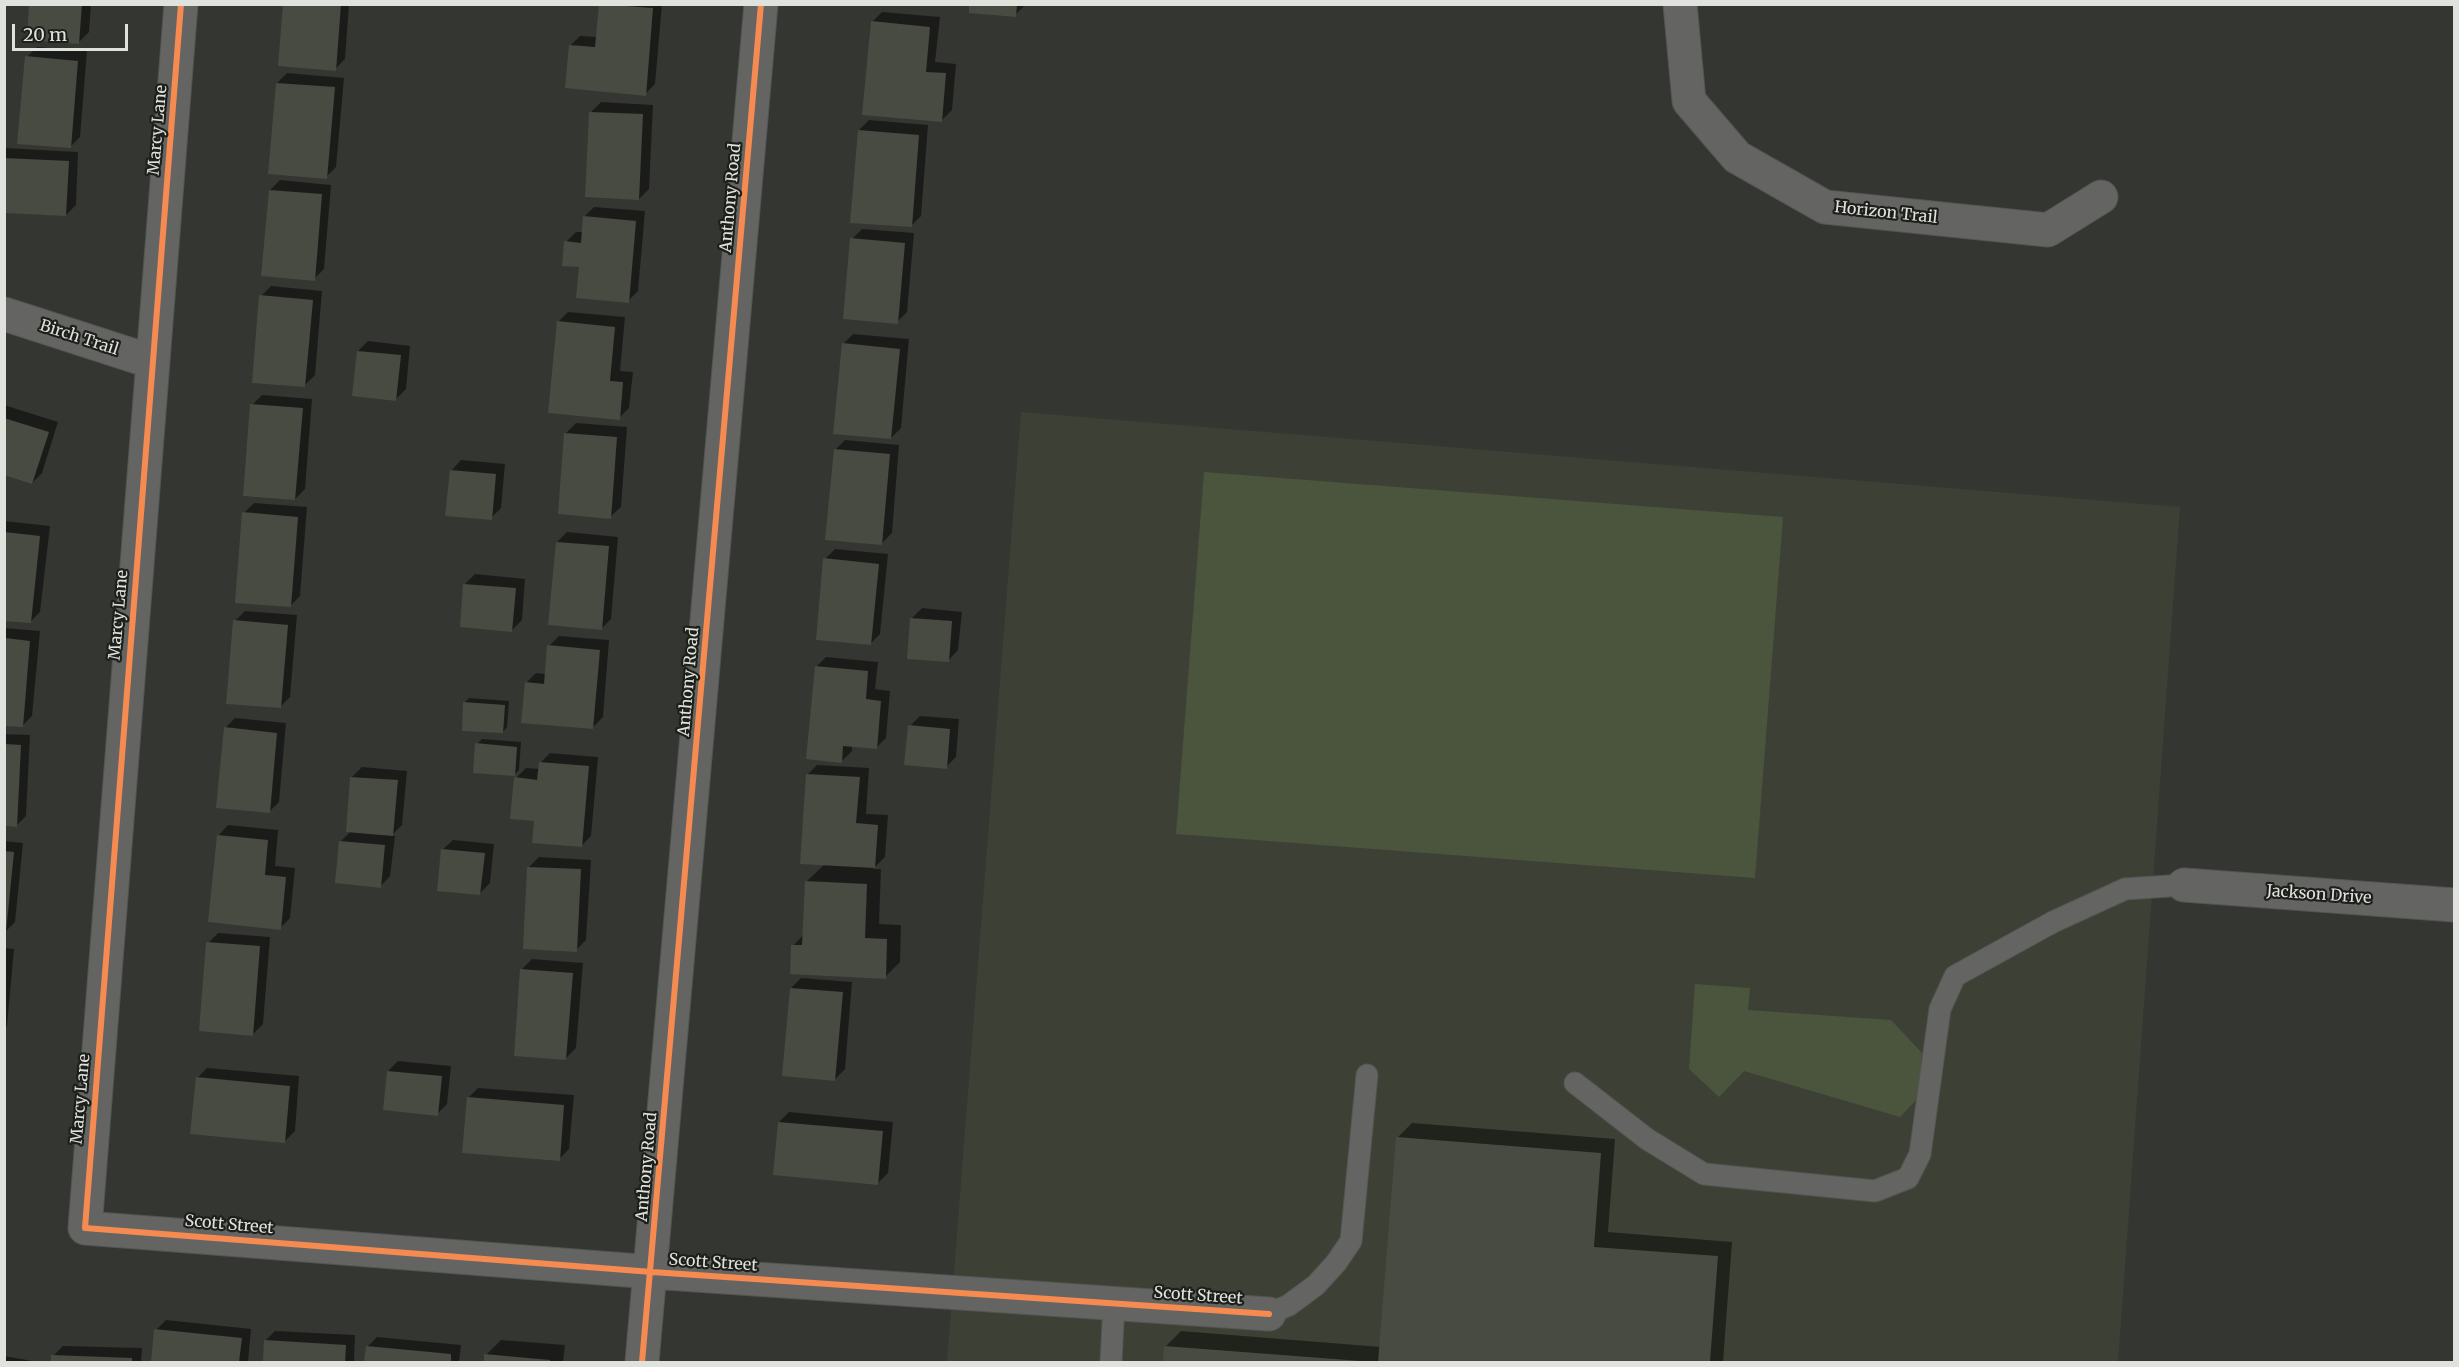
<!DOCTYPE html>
<html>
<head>
<meta charset="utf-8">
<style>
	body { margin:0 }
	#map { position:relative; width:2459px; height:1367px; overflow:hidden; background:#343632; font-family:Merriweather,serif }
	canvas { display:block }
	.frame { position:absolute; inset:0; border:6px solid #e0e2dd; pointer-events:none }
	.scale { position:absolute; left:12px; top:24px; width:116px; height:27px; box-sizing:border-box; border:3px solid #e0e2dd; border-top:0; padding-left:8px; font-size:18px; line-height:21px; white-space:nowrap; color:#e0e2dd; -webkit-text-stroke:4px #1d1f1b; paint-order:stroke }
</style>
</head>
<body>
<div id="map">
<canvas width="2459" height="1367"></canvas>
<div class="frame"></div>
<div class="scale">20 m</div>
</div>
<script>
const c = document.querySelector('canvas').getContext('2d');
c.lineJoin = 'round';
function paint(path, color) { c.fillStyle = color; c.fill(path, 'evenodd'); }
const shape = rows => new Path2D(rows.map(r => 'M' + r).join(''));
function strokePath(path, color, width, dash) { c.strokeStyle = color; c.lineWidth = width; c.lineCap = dash ? 'butt' : 'round'; c.setLineDash(dash || []); c.stroke(path); }
function write(font, color, halo, rows, align = 'center') {
  c.font = font + ' Merriweather,serif'; c.lineWidth = 4.5; c.setLineDash([]); c.textBaseline = 'middle'; c.strokeStyle = halo; c.fillStyle = color; for (const [text, x, y, turn = 0] of rows) {
    c.save(); c.translate(x, y); c.rotate((+turn || 0) * Math.PI / 180); c.textAlign = isNaN(turn) ? turn : align; if (halo) c.strokeText(text, 0, 0); c.fillText(text, 0, 0); c.restore();
  }
}
paint(shape([
	[1021,412,2180,507,2118,1362,947,1362]
]), '#3d4135');
paint(shape([
	[1204,472,1783,517,1755,878,1176,834],
	[1695,984,1750,988,1748,1010,1891,1020,1922,1053,1919,1097,1900,1117,1744,1071,1719,1097,1689,1069]
]), '#4b543c');
paint(shape([
	[31,4,91,4,89,32,79,42],
	[285,4,349,4,345,59,335,69],
	[662,4,655,84,645,94,570,46,580,36,597,37,600,5],
	[971,4,1026,4,1015,15],
	[882,12,940,17,935,62,956,64,952,110,942,120,872,22],
	[37,47,87,51,80,137,70,147,27,57],
	[287,73,344,78,336,167,326,177,277,83],
	[601,102,653,105,649,189,639,199,591,112],
	[869,120,928,125,921,216,911,226,859,130],
	[4,148,78,152,76,205,66,215,4,211],
	[280,180,331,185,324,269,314,279,270,190],
	[594,207,645,211,638,291,628,301,581,266,566,242,576,232,583,232,584,217],
	[862,229,914,233,907,312,897,322,852,239],
	[271,286,322,291,315,375,305,385,261,296],
	[568,312,625,317,620,371,633,372,629,408,619,418,558,322],
	[853,334,909,339,901,428,891,438,843,344],
	[368,341,410,346,406,389,396,399,358,351],
	[262,395,312,399,305,489,295,499,252,405],
	[4,405,58,422,42,473,32,483,4,474],
	[576,423,627,427,621,507,610,517,566,433],
	[845,440,899,445,892,533,882,543,835,450],
	[461,460,505,464,501,508,491,518,451,471],
	[254,503,307,507,300,596,290,606,244,513],
	[4,521,50,526,40,612,30,622,4,619],
	[567,532,618,537,611,619,601,629,557,542],
	[835,549,888,554,880,634,870,644,825,559],
	[475,574,525,579,522,620,512,630,465,584],
	[922,608,962,612,958,650,948,661,912,618],
	[245,611,297,615,290,697,280,707,235,621],
	[4,628,40,631,32,716,22,726,4,724],
	[559,636,609,640,603,717,593,727,526,683,536,673,546,674,549,646],
	[826,657,878,662,875,689,890,691,886,738,876,748,852,745,852,751,842,761,816,667],
	[469,698,509,701,507,727,503,732,464,703],
	[920,716,959,719,956,757,946,767,910,726],
	[235,718,286,723,279,802,269,812,225,728],
	[4,734,30,735,26,816,16,826,4,825],
	[482,739,521,742,519,770,514,775,477,744],
	[550,753,598,757,591,836,581,846,536,820,516,778,526,768,540,769,540,763],
	[817,765,869,768,866,814,888,815,885,857,873,869,881,869,879,924,901,925,900,962,885,977,793,946,804,934,807,881,825,864,807,775],
	[362,767,407,771,402,825,392,835,395,836,390,876,380,887,341,841,351,831,352,777],
	[228,825,278,830,275,866,295,868,290,918,280,928,218,836],
	[453,840,494,844,490,883,480,893,442,850],
	[4,841,23,843,15,922,5,932],
	[539,857,591,860,586,940,576,950,529,867],
	[218,933,270,937,263,1024,253,1034,208,943],
	[4,948,14,949,7,1026,4,1029],
	[532,959,583,963,576,1048,566,1058,522,969],
	[801,978,852,982,845,1069,835,1079,791,988],
	[398,1061,451,1066,447,1104,437,1114,388,1071],
	[207,1068,299,1076,295,1131,285,1141,197,1078],
	[478,1088,574,1095,569,1149,559,1159,468,1098],
	[789,1112,893,1122,888,1173,878,1183,779,1122],
	[1412,1123,1615,1139,1608,1232,1732,1242,1723,1362,1164,1362,1166,1346,1181,1331,1381,1347,1397,1138],
	[166,1320,251,1329,248,1362,152,1362,156,1330],
	[275,1331,355,1335,354,1362,264,1362,265,1341],
	[377,1337,461,1345,459,1362,366,1362,367,1347],
	[501,1340,565,1345,563,1362,485,1362,486,1355],
	[63,1346,142,1348,141,1362,53,1362,53,1356],
	[4,1356,38,1362,4,1362]
]), '#0007');
paint(shape([
	[29,4,82,4,79,44,27,40],
	[283,4,341,4,336,71,278,66],
	[599,4,653,8,646,96,565,88,569,45,595,47],
	[969,4,1017,4,1016,17,969,13],
	[871,21,930,27,926,72,946,73,942,122,862,115],
	[25,56,78,61,71,148,17,144],
	[276,83,335,87,327,179,268,174],
	[589,112,643,114,639,200,585,197],
	[858,130,919,135,912,227,850,223],
	[4,158,69,161,66,216,4,213],
	[269,190,322,194,315,281,261,276],
	[583,216,636,221,629,303,576,298,579,267,562,266,564,241,581,243],
	[850,238,905,243,898,324,843,319],
	[259,295,313,300,305,387,252,383],
	[557,321,615,327,610,381,623,382,620,420,548,413],
	[842,343,900,349,891,439,833,434],
	[357,351,401,355,396,401,352,396],
	[250,404,303,408,295,500,243,496],
	[4,418,49,432,32,484,4,475],
	[564,433,617,437,611,519,558,514],
	[834,449,890,454,882,545,825,540],
	[450,470,496,474,492,520,445,516],
	[242,512,298,517,291,607,235,603],
	[4,532,40,536,31,623,4,621],
	[556,542,609,546,602,630,548,625],
	[823,558,879,564,871,645,816,640],
	[463,584,516,588,512,632,460,627],
	[910,618,952,621,949,662,907,659],
	[233,620,288,625,281,708,226,704],
	[5,638,30,641,23,727,5,726],
	[547,645,600,650,593,729,521,723,525,682,544,684],
	[815,666,868,671,866,699,881,701,877,749,843,746,842,763,806,759],
	[463,702,505,705,503,733,462,731],
	[908,725,950,729,947,769,904,765],
	[224,727,277,733,270,813,216,808],
	[475,743,517,747,515,776,473,773],
	[5,744,21,745,17,827,5,826],
	[539,762,589,766,582,847,532,843,534,821,510,819,514,777,537,780],
	[806,774,860,777,856,823,878,825,875,868,800,864],
	[350,777,398,780,393,836,346,832],
	[217,835,268,840,265,875,286,877,281,930,208,922],
	[339,841,385,845,381,888,335,883],
	[441,849,485,853,480,895,437,891],
	[4,851,14,852,6,932,4,932],
	[527,867,581,869,577,952,523,949],
	[805,881,867,884,865,938,887,939,886,979,790,974,791,945,802,945],
	[206,942,260,946,253,1036,199,1031],
	[520,969,573,973,566,1060,514,1056],
	[790,988,843,992,835,1081,782,1076],
	[387,1071,442,1076,438,1116,383,1110],
	[196,1077,290,1086,285,1143,190,1134],
	[467,1097,564,1105,560,1161,462,1153],
	[778,1122,883,1131,878,1185,773,1175],
	[1396,1137,1601,1153,1594,1247,1718,1256,1710,1362,1378,1362],
	[154,1329,242,1338,239,1362,151,1362],
	[264,1340,346,1345,345,1362,263,1362],
	[366,1346,451,1354,451,1362,364,1362],
	[1164,1346,1361,1361,1361,1362,1163,1362],
	[484,1354,550,1360,550,1362,484,1362],
	[51,1355,132,1358,132,1362,51,1362]
]), '#474b41');
const service = shape([
	[1575,1083,1647,1139,1704,1174,1875,1191,1908,1178,1920,1154,1940,1009,1955,976,2053,922,2125,889,2184,885],
	[1269,1314,1289,1305,1316,1285,1336,1263,1351,1241,1367,1075],
	[1111,1362,1114,1303]
]);
const minor = shape([
	[181,4,85,1228,652,1272,1269,1314],
	[1680,4,1689,101,1737,157,1825,207,2048,230,2101,197],
	[4,314,153,362],
	[2184,885,2454,905],
	[642,1362,761,4]
]);
strokePath(service, '#535551', 23);
strokePath(minor, '#535551', 35);
strokePath(service, '#646562', 21);
strokePath(minor, '#646562', 33);
strokePath(shape([
	[181,4,85,1228,652,1272,1269,1314],
	[642,1362,761,4]
]), '#f68b52', 6);
write('16px', '#e0e2dd', '#1d1f1b', [
	["Marcy Lane",158,130,-85],
	["Anthony Road",731,198,-85],
	["Horizon Trail",1886,213,6],
	["Birch Trail",79,338,18],
	["Marcy Lane",119,615,-85],
	["Anthony Road",689,682,-85],
	["Jackson Drive",2319,895,4],
	["Marcy Lane",81,1099,-85],
	["Anthony Road",647,1167,-85],
	["Scott Street",229,1225,5],
	["Scott Street",713,1263,4],
	["Scott Street",1198,1296,4]
]);
</script>
</body>
</html>
